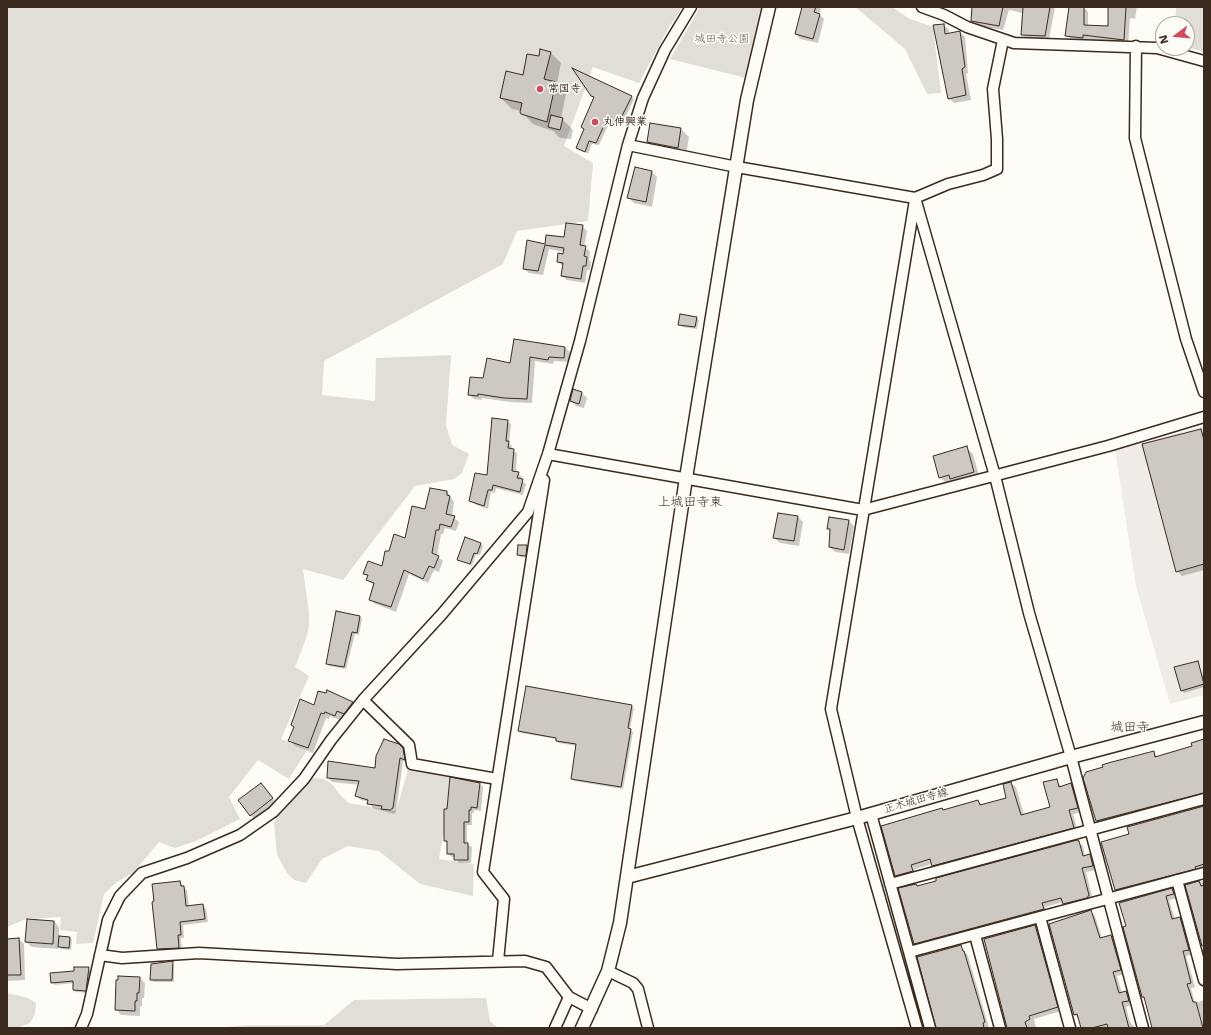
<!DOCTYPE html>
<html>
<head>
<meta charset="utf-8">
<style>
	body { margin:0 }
	#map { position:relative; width:1211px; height:1035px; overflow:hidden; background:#fdfcf7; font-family:"Shantell Sans",sans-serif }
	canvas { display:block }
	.frame { position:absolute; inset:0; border:8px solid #3b2a1e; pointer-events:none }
	.north { position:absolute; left:1155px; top:16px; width:40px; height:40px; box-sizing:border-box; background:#fdfcf7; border:1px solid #afa8a0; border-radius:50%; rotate:254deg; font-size:11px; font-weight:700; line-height:16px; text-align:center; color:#3b2a1e }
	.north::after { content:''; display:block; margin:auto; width:14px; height:18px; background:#d1495b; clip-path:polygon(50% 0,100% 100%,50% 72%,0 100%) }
</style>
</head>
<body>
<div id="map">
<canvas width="1211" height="1035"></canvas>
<div class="frame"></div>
<div class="north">N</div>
</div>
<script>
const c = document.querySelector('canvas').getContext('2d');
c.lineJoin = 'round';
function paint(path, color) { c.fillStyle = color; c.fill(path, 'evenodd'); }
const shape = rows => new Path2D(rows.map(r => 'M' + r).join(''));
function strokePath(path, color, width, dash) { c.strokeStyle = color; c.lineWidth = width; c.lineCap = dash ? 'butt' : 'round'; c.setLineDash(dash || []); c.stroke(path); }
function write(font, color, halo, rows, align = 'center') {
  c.font = font + ' "Shantell Sans","Klee One",sans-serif'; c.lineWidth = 3; c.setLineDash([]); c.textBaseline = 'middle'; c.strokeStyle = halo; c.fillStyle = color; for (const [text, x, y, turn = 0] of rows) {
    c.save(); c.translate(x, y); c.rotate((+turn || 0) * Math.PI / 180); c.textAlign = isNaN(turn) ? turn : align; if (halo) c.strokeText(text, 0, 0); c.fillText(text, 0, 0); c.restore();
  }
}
paint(shape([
	[1204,426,1204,695,1170,704,1136,586,1115,450]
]), '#efece7');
paint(shape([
	[7,7,683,7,669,27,639,83,593,67,564,146,593,163,588,221,517,231,503,264,324,361,322,395,375,401,376,358,451,355,446,425,452,445,469,454,462,473,454,479,415,486,343,580,303,569,309,613,309,625,307,636,295,667,309,676,281,739,307,750,289,779,258,760,229,797,240,819,196,841,175,848,159,842,134,872,117,882,104,894,93,943,76,944,77,932,60,930,61,917,26,919,7,927],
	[700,7,762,7,746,78,670,59],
	[855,7,892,7,910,19,933,27,941,93,927,94,905,49],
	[1176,7,1204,7,1204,52,1187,47,1187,24,1175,24],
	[408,770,453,778,439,859,474,864,473,896,420,884,379,851,348,846,322,859,306,883,294,880,287,873,277,855,274,822,281,809,306,782,314,778,324,779,332,784,341,796,349,803,396,811],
	[7,993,28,998,36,1003,35,1014,30,1023,16,1028,7,1028],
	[486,998,490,1021,498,1028,216,1028,249,1025,324,1025,354,1000]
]), '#e1ded7');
paint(shape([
	[803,7,819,7,821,9,819,14,824,19,818,43,800,39,796,34],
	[979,7,1055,7,1049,39,1027,39,1022,34,1023,13,1009,10,1003,30,979,26,975,22],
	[1070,7,1084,7,1088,12,1088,26,1108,27,1116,7,1137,7,1135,19,1130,18,1128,44,1087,39,1087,42,1071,40,1067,35],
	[944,25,949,30,949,34,960,32,965,37,968,73,966,74,971,100,954,103,949,98],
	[550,52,561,63,557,84,566,94,561,118,573,130,571,139,560,138,553,131,533,124,521,111,512,109,501,98,523,76,539,58],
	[591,96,631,96,634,99,621,126,610,121,599,145,592,144,588,154,577,147,595,99],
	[681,129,689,137,686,156,656,150,648,142],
	[636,169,652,172,657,177,652,207,634,203,629,198],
	[582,226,587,231,584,247,590,251,589,260,591,262,590,270,587,270,585,283,567,280,562,276,563,266,558,262,564,255,564,252,549,249,543,275,529,273,524,269,527,242,546,245,564,238],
	[696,318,699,320,697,329,682,327,680,324],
	[515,340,565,348,570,352,569,362,554,361,553,364,535,361,532,403,510,402,482,398,482,400,474,399,469,395,511,364],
	[574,390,582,393,587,398,584,408,576,406,571,401],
	[507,421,511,424,509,443,512,446,511,450,517,453,516,473,522,477,521,480,526,484,523,495,496,488,495,493,491,492,488,509,474,504,470,500,488,477],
	[1201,430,1204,433,1204,570,1182,576,1177,571],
	[966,448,973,454,980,479,947,484,940,477],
	[447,492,454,502,452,516,459,522,456,531,445,528,443,534,441,534,437,556,443,561,439,572,434,570,428,583,409,574,396,612,375,604,370,599,375,586,368,580,368,577,364,573,383,567,389,552,406,539,426,510],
	[778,514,798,517,803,522,799,546,780,543,774,538],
	[830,518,849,521,854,526,849,554,835,552,830,547,831,531,828,528],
	[481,544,483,546,480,555,476,554,472,566,459,559],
	[527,546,529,549,528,558,521,557,518,555],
	[360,617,362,619,359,635,355,634,346,669,329,666,327,664],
	[1198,662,1204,678,1204,687,1184,693,1182,690],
	[327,691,352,703,358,708,349,719,342,716,340,720,330,716,329,719,326,718,313,753,295,746,289,740,294,728,292,725,315,706],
	[631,706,634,708,630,729,633,732,623,789,574,781,572,779,577,746,559,743,557,739,521,733,519,730],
	[1204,740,1204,797,1101,825,1097,821,1153,752,1158,757,1194,747],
	[398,745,407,753,408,763,403,761,396,812,394,814,373,808,369,802,361,800,356,796,360,785,332,782,328,778,376,769],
	[1056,780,1062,787,1071,784,1075,788,1082,812,1073,814,1078,832,937,870,932,864,915,869,916,875,900,880,896,875,942,809,944,811,978,801,983,805,1007,799,1011,783,1016,787,1024,815,1051,808],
	[480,784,483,787,481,811,474,810,474,813,472,813,472,825,467,825,467,844,472,847,471,863,459,863,455,857,452,857,448,854,448,844,445,841,448,810],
	[266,789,277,804,256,820,250,815],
	[1204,807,1204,871,1120,894,1116,890,1130,835],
	[1078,842,1083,846,1085,857,1090,855,1094,859,1097,870,1086,872,1093,900,1068,908,1063,902,1045,907,1047,913,919,947,914,943,918,887],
	[1204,881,1204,946,1186,886],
	[180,882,187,891,189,907,203,905,206,909,208,922,183,925,184,938,181,938,182,951,162,952,158,949],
	[1172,889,1178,898,1169,900,1175,919,1180,918,1184,922,1193,954,1186,956,1195,987,1191,988,1195,1003,1204,1000,1204,1028,1153,1028,1146,1000,1142,997,1125,931],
	[1091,911,1095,916,1102,938,1111,936,1116,940,1125,974,1117,976,1122,993,1126,992,1131,996,1133,1005,1126,1007,1130,1022,1135,1028,1082,1028,1079,1019,1075,1015],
	[28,920,54,921,59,927,59,936,70,938,72,940,71,950,61,949,58,945,58,949,32,947,26,942],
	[1035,926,1039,930,1061,1011,1034,1019,1036,1028,1008,1028],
	[19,939,24,944,25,980,7,981,7,940],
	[961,946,968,956,989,1028,937,1028],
	[172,962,174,965,174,982,154,982,151,980],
	[88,968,90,971,88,993,76,992,74,990,74,983,55,985,52,982],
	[140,978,145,983,144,998,142,998,142,1006,140,1006,140,1016,121,1015,116,1009]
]), '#0003');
const building = shape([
	[802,7,816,7,814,12,820,14,813,39,795,34,802,7],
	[972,7,1003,7,999,26,971,21,972,7],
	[1023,7,1050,7,1045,36,1021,35,1023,7],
	[1069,7,1084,7,1084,25,1108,26,1108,7,1126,7,1124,40,1083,35,1083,38,1065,36,1069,7],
	[944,24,945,34,960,31,965,67,962,69,966,95,948,99,933,25,944,24],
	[540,49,551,52,544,79,556,82,547,122,521,114,520,112,522,103,500,98,506,71,523,75,527,54,539,56,540,49],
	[572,68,632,96,618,124,607,119,596,143,589,141,585,152,576,148,584,129,581,127,594,97,591,96,572,68],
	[551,115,563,118,560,130,548,127,551,115],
	[650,123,681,128,678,148,647,142,650,123],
	[635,167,652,171,646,202,627,198,635,167],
	[566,223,583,225,580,245,586,246,584,256,587,257,586,266,583,266,581,279,561,276,563,263,557,262,558,253,563,254,564,248,545,245,538,271,523,269,527,240,545,244,546,235,564,237,566,223],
	[680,314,697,317,695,327,678,325,680,314],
	[514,339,565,347,564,358,549,357,548,360,530,357,527,399,504,398,478,394,478,396,468,395,470,377,483,378,487,358,510,363,514,339],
	[573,389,582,392,579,404,570,401,573,389],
	[492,418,508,420,506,441,509,441,508,448,514,449,512,471,519,472,517,478,523,479,520,492,493,485,492,490,488,490,484,506,469,501,475,473,487,475,492,418],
	[1201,429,1204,440,1204,564,1176,572,1142,444,1201,429],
	[967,446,974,472,950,479,949,475,939,478,933,456,967,446],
	[430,488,447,491,447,495,450,496,446,514,455,516,451,527,440,524,439,530,436,530,432,553,439,556,434,568,429,566,423,579,404,570,391,607,369,600,374,583,366,580,368,575,363,574,368,561,382,566,385,551,389,551,394,534,405,538,412,506,425,509,430,488],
	[778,513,798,516,794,541,773,538,778,513],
	[829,517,849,520,844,550,829,547,830,529,827,529,829,517],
	[465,537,481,543,477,554,474,553,470,564,457,560,465,537],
	[518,545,527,545,526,556,517,555,518,545],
	[336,611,360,616,357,633,352,632,344,667,326,664,336,611],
	[1198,661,1204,684,1181,691,1174,667,1198,661],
	[526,686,632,705,628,728,631,729,621,787,571,779,576,744,556,741,556,738,518,731,526,686],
	[327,690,353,702,344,714,337,711,335,716,325,712,324,714,321,713,308,748,288,741,294,727,291,725,300,699,314,705,318,691,326,693,327,690],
	[384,739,399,744,403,748,405,760,400,758,393,808,390,810,381,809,382,806,367,804,368,800,355,796,359,781,327,778,328,761,375,768,376,756,384,739],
	[1204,739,1204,793,1096,821,1083,778,1086,772,1103,767,1102,765,1108,763,1154,751,1155,757,1192,746,1191,743,1204,739],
	[450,777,480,783,477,808,471,807,471,810,469,810,469,822,464,822,464,843,468,843,468,860,454,860,454,854,447,854,447,841,444,841,444,809,447,809,450,777],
	[1057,779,1059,787,1071,783,1078,808,1069,810,1074,828,932,866,930,859,911,865,913,871,895,876,881,826,942,808,943,810,978,800,980,805,1006,798,1003,784,1011,782,1021,815,1050,807,1043,782,1057,779],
	[261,783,273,798,250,816,238,800,261,783],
	[1204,806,1204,864,1195,867,1196,869,1115,890,1101,842,1129,834,1127,827,1204,806],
	[1077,840,1079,841,1083,856,1090,854,1093,866,1082,868,1089,895,1087,898,1063,904,1061,898,1042,903,1044,909,914,944,898,888,916,884,917,886,936,881,936,878,1077,840],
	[180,881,181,886,184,886,186,906,203,904,205,919,180,922,181,935,178,935,179,948,157,949,152,902,154,901,152,884,180,881],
	[1199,881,1201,886,1204,885,1204,945,1202,946,1185,885,1199,881],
	[1172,888,1174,894,1166,896,1172,919,1180,917,1189,950,1183,951,1191,983,1187,984,1193,1002,1196,1002,1203,1028,1152,1028,1144,997,1142,997,1124,931,1123,927,1126,926,1119,903,1172,888],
	[1091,910,1100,938,1111,935,1121,970,1113,972,1119,993,1126,991,1129,1001,1122,1002,1129,1028,1108,1028,1107,1024,1092,1028,1081,1028,1077,1014,1074,1015,1049,924,1091,910],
	[27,919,54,921,53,944,25,942,27,919],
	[1035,925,1058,1007,1029,1016,1030,1019,1025,1022,1027,1028,1007,1028,984,939,1035,925],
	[59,936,70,937,69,948,58,947,59,936],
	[19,938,21,975,7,975,7,939,19,938],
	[961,945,963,951,964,951,985,1022,983,1023,984,1028,936,1028,917,957,961,945],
	[173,961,172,980,150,980,151,964,173,961],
	[74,967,89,967,86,991,73,990,73,981,51,983,50,973,74,971,74,967],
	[118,976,140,977,139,993,137,993,137,1001,135,1001,135,1011,115,1010,116,980,118,980,118,976]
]);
paint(building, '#cdc8c2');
strokePath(building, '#3b2a1e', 1);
const minor = shape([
	[922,7,944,15,967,27,1014,43,1157,48,1204,61],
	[1136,46,1135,138,1186,339,1204,392],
	[628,145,737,167,915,198,948,184,983,175,997,169,997,139,993,89,1003,40],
	[915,198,995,476,1029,613,1071,757,1143,1028],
	[915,200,831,709,857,818,917,1028],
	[548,454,863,510,1108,446,1204,417],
	[363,700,409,745,412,764,497,779],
	[871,814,930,1028],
	[1177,880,1204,980],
	[890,884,1204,799],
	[1040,917,1070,1028],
	[975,935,1000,1028],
	[909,952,1204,873],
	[100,955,122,958,199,953,397,964,525,961,546,967,569,997,592,1009],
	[498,961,504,899,483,872,544,480],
	[608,971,633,983,638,989,648,1028],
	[81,1028,87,1014,108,920,120,896,142,873,187,858,240,835,273,812,304,779,331,740,363,700,442,614,528,512,548,454,580,341,628,145,643,98,665,50,691,7],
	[555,1028,569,997]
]);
const tertiary = shape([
	[627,877,857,818,1071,757,1204,722],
	[582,1028,608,971,620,923,686,478,747,100,769,7]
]);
strokePath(minor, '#3b2a1e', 13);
strokePath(tertiary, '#3b2a1e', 15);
strokePath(minor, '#fdfcf7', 10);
strokePath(tertiary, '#fdfcf7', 12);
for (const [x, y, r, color] of [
	[540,89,4,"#d1495b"],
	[595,122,4,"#d1495b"]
]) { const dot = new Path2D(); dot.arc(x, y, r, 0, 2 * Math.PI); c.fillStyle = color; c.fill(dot); strokePath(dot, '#fdfcf7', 1.5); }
write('11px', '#64574c', '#fdfcf7', [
	["城田寺公園",722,39]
]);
write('bold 11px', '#3b2a1e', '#fdfcf7', [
	["常国寺",548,89],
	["丸伸興業",603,122]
], 'left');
write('11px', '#3b2a1e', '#fdfcf7', [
	["正木城田寺線",916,801,-16]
]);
write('13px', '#3b2a1e', '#fdfcf7', [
	["上城田寺東",690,503],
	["城田寺",1130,728]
]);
</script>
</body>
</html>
